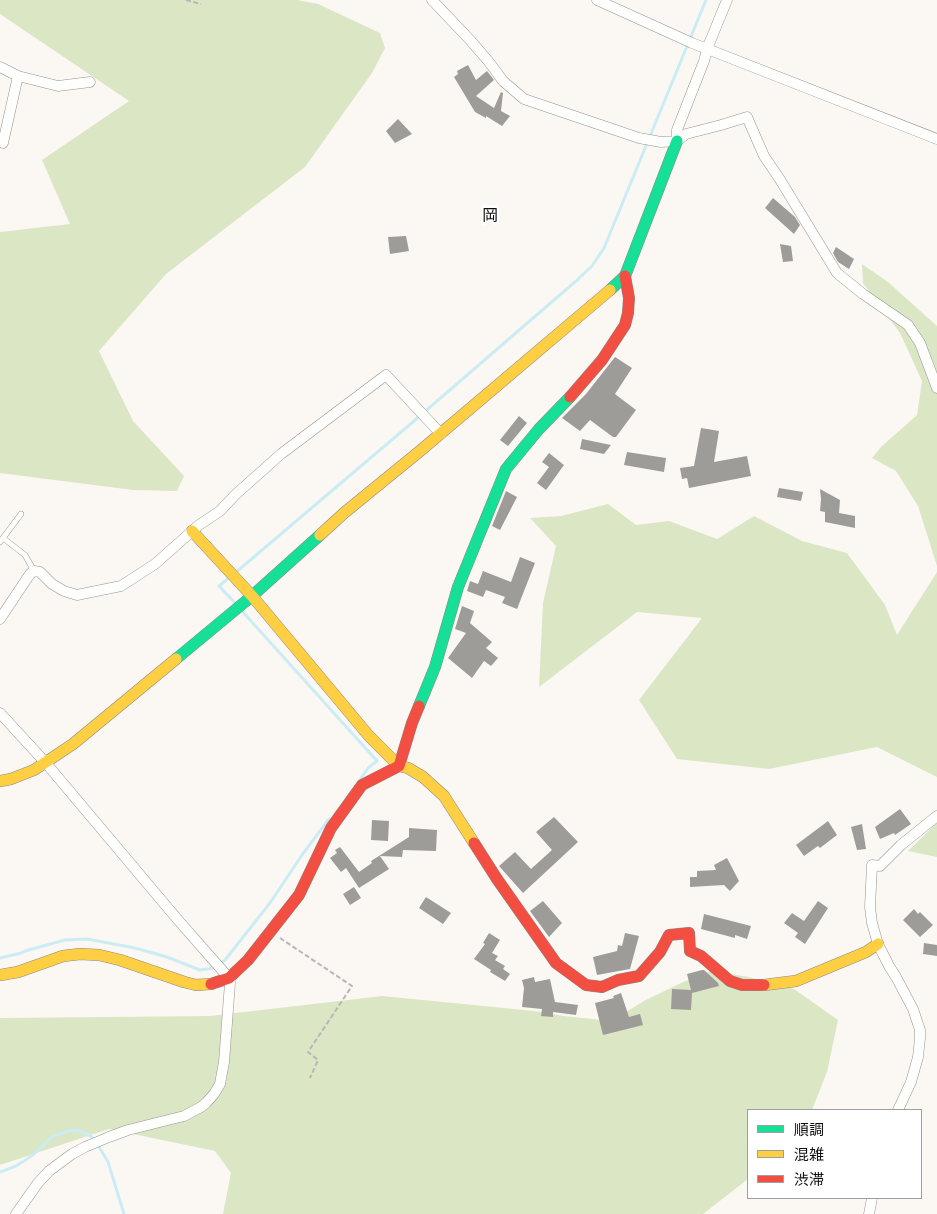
<!DOCTYPE html>
<html>
<head>
<meta charset="utf-8">
<style>
	body { margin:0 }
	#map { position:relative; width:937px; height:1214px; overflow:hidden; background:#fbf8f4; font-family:"Noto Serif","Noto Sans JP",serif }
	canvas { display:block }
	.legend { position:absolute; left:747px; top:1109px; width:175px; height:90px; box-sizing:border-box; background:#fff; border:1px solid #9f9f9f; margin:0; padding:6px 9px; list-style:none; font-size:15px; color:#0e0e0e }
	.legend li { display:flex; align-items:center; gap:10px; height:25px }
	.legend b { width:25px; border:1px solid #9f9f9f }
</style>
</head>
<body>
<div id="map">
<canvas width="937" height="1214"></canvas>
<ul class="legend">
<li><b style="height:6px;background:#16e098"></b>順調</li>
<li><b style="height:6px;background:#ffcf43"></b>混雑</li>
<li><b style="height:6px;background:#f24e42"></b>渋滞</li>
</ul>
</div>
<script>
const c = document.querySelector('canvas').getContext('2d');
c.lineJoin = 'round';
function paint(path, color) { c.fillStyle = color; c.fill(path, 'evenodd'); }
const shape = rows => new Path2D(rows.map(r => 'M' + r).join(''));
function strokePath(path, color, width, dash) { c.strokeStyle = color; c.lineWidth = width; c.lineCap = dash ? 'butt' : 'round'; c.setLineDash(dash || []); c.stroke(path); }
function write(font, color, halo, rows, align = 'center') {
  c.font = font + ' "Noto Serif","Noto Sans JP",serif'; c.lineWidth = 5; c.setLineDash([]); c.textBaseline = 'middle'; c.strokeStyle = halo; c.fillStyle = color; for (const [text, x, y, turn = 0] of rows) {
    c.save(); c.translate(x, y); c.rotate((+turn || 0) * Math.PI / 180); c.textAlign = isNaN(turn) ? turn : align; if (halo) c.strokeText(text, 0, 0); c.fillText(text, 0, 0); c.restore();
  }
}
paint(shape([
	[0,0,297,0,318,4,380,33,385,48,372,73,305,167,166,274,99,351,133,421,184,476,177,491,133,490,0,473,0,232,70,224,42,160,129,101,0,14],
	[862,264,888,282,937,326,937,566,918,506,896,471,872,458,881,447,917,415,922,381,900,333,863,283],
	[608,504,636,525,669,521,717,539,754,516,802,541,847,553,885,605,897,635,937,572,937,777,877,747,769,769,677,759,639,700,702,618,637,612,539,687,543,603,556,546,530,518,561,516],
	[937,823,937,857,908,851],
	[710,971,749,977,794,989,838,1020,827,1072,812,1110,748,1110,748,1179,703,1214,223,1214,231,1173,215,1151,109,1129,0,1165,0,1018,210,1016,382,996,534,1011,564,1016,611,1021,644,1001,681,983]
]), '#dbe6c4');
strokePath(shape([
	[235,573,407,427,576,281,578,280,578,279,592,266,604,248,706,0],
	[230,577,219,586,236,604],
	[242,611,377,761,368,768,359,781],
	[0,958,21,953,25,951,65,940,87,939,135,948,167,957,200,970,214,968,225,960,270,903,302,855,329,819],
	[98,1145,108,1162,124,1214],
	[0,1172,16,1166,33,1155,52,1137,68,1131,77,1130,91,1136,94,1140]
]), '#ccecf3', 3);
paint(shape([
	[468,65,476,80,487,71,494,80,476,96,494,108,501,92,503,93,501,111,510,116,502,126,486,116,486,118,475,112,454,77,458,74,457,71],
	[398,119,412,134,395,143,386,131],
	[773,198,795,217,800,225,794,234,765,208],
	[406,236,409,251,390,254,388,237],
	[780,244,791,246,793,261,783,262],
	[836,247,854,259,849,269,838,262,833,253],
	[615,357,632,368,615,394,636,410,616,437,613,437,590,420,580,431,562,418,586,394],
	[519,416,527,423,508,446,500,440],
	[701,428,719,431,714,462,747,456,751,476,689,488,687,478,682,479,680,468,694,466],
	[582,439,611,445,604,454,580,449],
	[627,452,666,458,664,472,624,465],
	[549,453,564,465,546,490,537,483,549,467,542,462],
	[779,488,803,492,801,501,777,497],
	[820,489,840,500,839,513,855,516,855,528,825,522,825,512,820,511,821,499],
	[506,491,517,497,500,530,492,526],
	[520,557,535,563,517,609,502,603,505,597,486,590,483,597,467,591,470,581,478,584,483,571,511,582],
	[462,606,474,611,470,623,492,642,486,648,498,658,491,666,484,661,472,678,448,658,466,633,455,629],
	[900,809,911,824,895,835,894,833,880,839,875,827],
	[554,817,578,842,523,893,499,866,515,852,531,869,552,850,536,832],
	[372,820,389,821,388,841,371,840],
	[828,821,837,835,820,848,818,846,804,856,796,845],
	[862,824,866,849,857,850,851,827],
	[409,828,437,830,436,851,403,850,402,857,380,856,389,869,359,888,346,868,341,872,330,858,337,853,335,850,340,847,359,872,372,863,371,861,409,837],
	[727,858,739,881,730,891,724,885,690,887,690,877,697,877,697,871,716,870,714,865],
	[354,887,361,898,350,905,343,894],
	[426,897,451,913,443,924,419,908],
	[543,901,562,923,549,937,530,911],
	[818,901,828,908,805,944,795,937,798,933,784,923,792,913,804,921],
	[914,909,918,914,920,912,933,925,920,937,903,920],
	[704,914,751,926,747,939,735,935,735,938,701,929],
	[489,933,500,940,492,953,498,956,495,960,505,966,503,969,510,974,505,981,490,972,491,970,474,959,485,944,483,943],
	[625,933,639,936,630,969,597,975,593,957,617,951,618,945,622,946],
	[924,943,937,945,937,956,923,954],
	[702,970,704,970,718,983,719,986,692,993,691,1010,671,1009,672,989,691,990,687,974],
	[534,977,535,982,550,979,555,1002,578,1005,576,1015,553,1012,553,1017,541,1016,542,1009,522,1007,524,988,522,980],
	[621,993,629,1017,640,1014,643,1025,603,1035,595,1003,614,998,613,996]
]), '#9e9c99');
const lane = shape([
	[3,538,21,514],
	[0,542,3,538,25,555,34,571]
]);
const street = shape([
	[432,0,471,41,489,62,503,81,524,99,639,138,661,142,677,141,686,134,721,125,747,117,764,156,779,178,837,273,863,294,908,325,920,343,937,388],
	[597,0,692,43,937,139],
	[0,67,18,76,3,143],
	[18,76,58,86,90,82],
	[677,141,677,130,704,61,707,49,727,0],
	[0,619,30,574,34,571,40,572,52,584,64,591,77,595,121,586,155,564,199,525,220,511,235,495,281,454,386,375,441,434],
	[0,713,45,762,178,920,229,978,230,983,224,1062,220,1084,214,1094,206,1103,201,1107,184,1116,128,1130,109,1137,85,1147,72,1154,49,1171,38,1183,16,1214],
	[898,1110,911,1082,918,1057,920,1038,920,1030,913,1009,896,977,889,966,878,944,872,923,870,907,872,865,880,866,901,845,937,816],
	[869,1214,872,1198]
]);
const fast = shape([
	[610,290,625,276,677,141],
	[176,659,252,596,320,535],
	[419,706,435,667,458,587,506,469,539,429,570,397]
]);
const slow = shape([
	[192,531,252,596,369,736,399,766,408,768,423,777,444,796,474,843],
	[320,535,344,513,420,451,610,290],
	[0,781,11,779,34,770,73,744,176,659],
	[0,975,18,972,63,956,80,954,99,955,120,960,184,982,196,985,211,984],
	[764,985,796,981,866,952,878,944]
]);
const jam = shape([
	[570,397,602,360,625,325,628,313,629,298,625,276],
	[474,843,497,879,556,963,586,985,602,987,618,980,639,976,660,952,669,935,689,933,690,951,701,956,730,981,742,985,764,985],
	[211,984,229,978,248,960,299,895,331,828,362,785,399,766,412,723,419,706]
]);
strokePath(lane, '#959392', 6);
strokePath(street, '#959392', 11);
strokePath(fast, '#8b8a88', 12);
strokePath(slow, '#8b8a88', 12);
strokePath(jam, '#8b8a88', 12);
strokePath(shape([
	[186,0,201,4],
	[280,938,352,986,308,1052,318,1060,310,1078]
]), '#b8b7b7', 2, [5, 2.5]);
strokePath(lane, '#fefefd', 5);
strokePath(street, '#fefefd', 10);
strokePath(fast, '#16e098', 11);
strokePath(slow, '#ffcf43', 11);
strokePath(jam, '#f24e42', 11);
write('16px', '#0e0e0e', '#fff', [
	["岡",490,216]
]);
</script>
</body>
</html>
